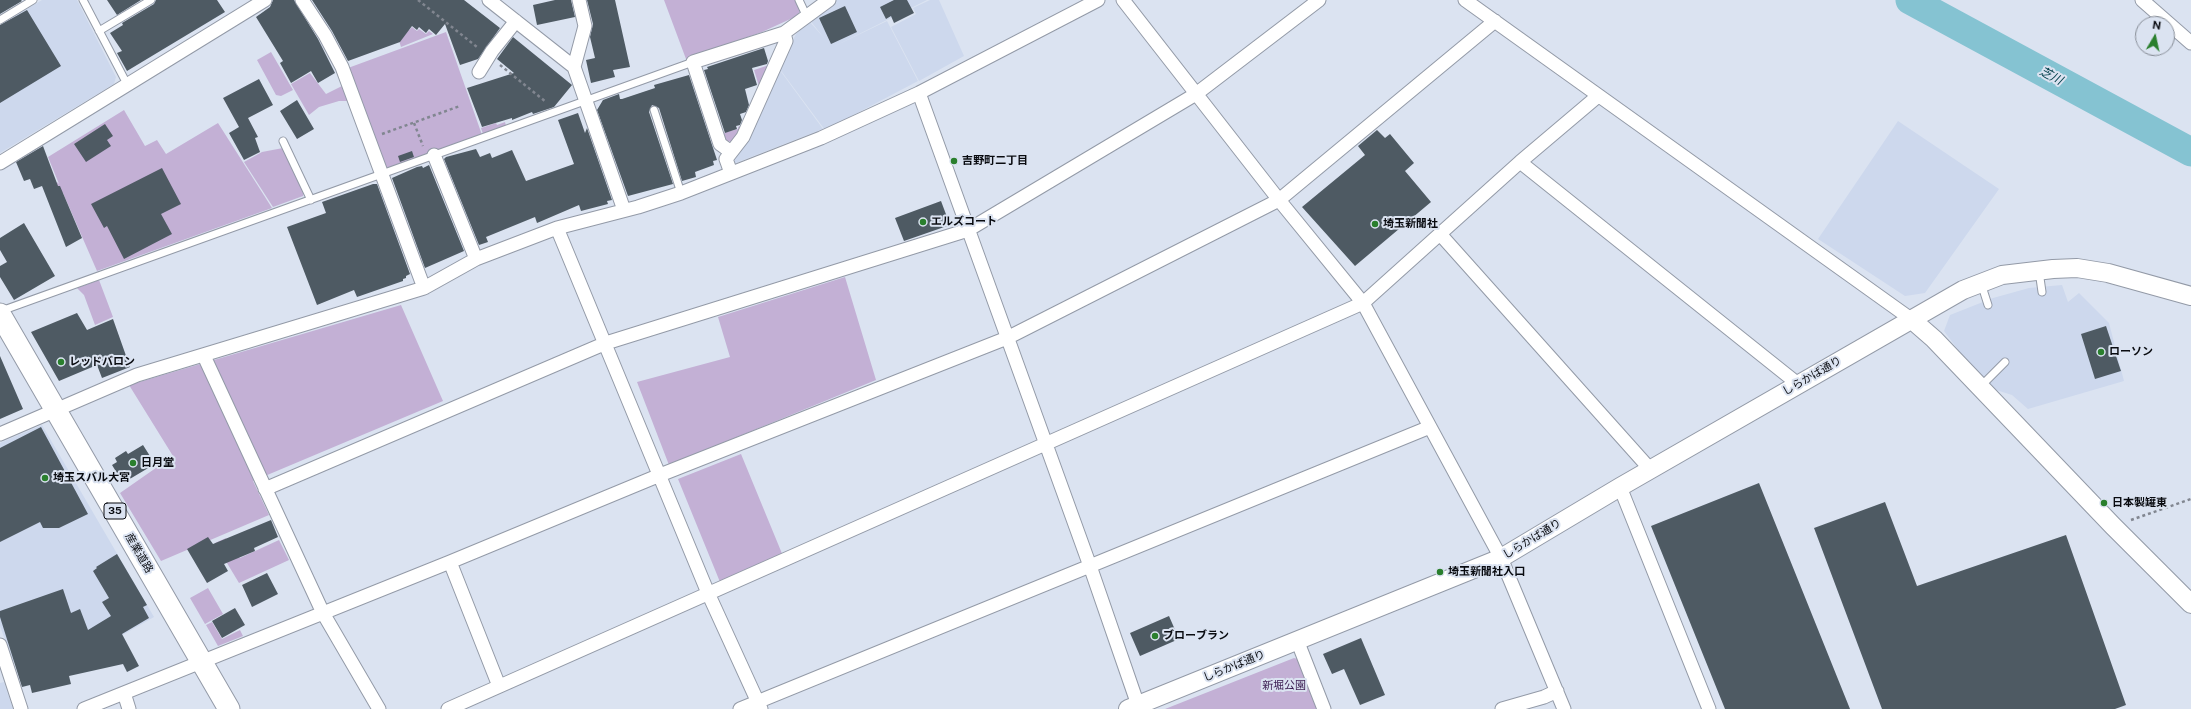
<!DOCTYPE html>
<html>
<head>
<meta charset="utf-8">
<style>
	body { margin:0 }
	#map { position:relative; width:2191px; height:709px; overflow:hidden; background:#dbe3f1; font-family:"Public Sans",sans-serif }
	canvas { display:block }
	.north { position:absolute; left:2135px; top:16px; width:40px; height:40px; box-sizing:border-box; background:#dbe3f1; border:1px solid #878d97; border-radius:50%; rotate:9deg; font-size:11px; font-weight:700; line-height:16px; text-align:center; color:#090b10 }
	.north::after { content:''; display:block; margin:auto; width:14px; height:18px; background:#2a7f2d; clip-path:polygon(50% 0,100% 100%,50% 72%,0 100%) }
</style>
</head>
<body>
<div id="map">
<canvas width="2191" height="709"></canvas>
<div class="north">N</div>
</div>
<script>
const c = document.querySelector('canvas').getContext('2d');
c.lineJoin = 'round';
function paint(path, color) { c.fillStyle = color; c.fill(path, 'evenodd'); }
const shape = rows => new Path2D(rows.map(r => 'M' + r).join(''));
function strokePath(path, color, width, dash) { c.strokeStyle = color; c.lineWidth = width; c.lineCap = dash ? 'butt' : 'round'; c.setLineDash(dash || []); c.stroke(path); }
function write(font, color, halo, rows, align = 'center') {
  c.font = font + ' "Public Sans","Noto Sans JP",sans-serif'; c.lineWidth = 4; c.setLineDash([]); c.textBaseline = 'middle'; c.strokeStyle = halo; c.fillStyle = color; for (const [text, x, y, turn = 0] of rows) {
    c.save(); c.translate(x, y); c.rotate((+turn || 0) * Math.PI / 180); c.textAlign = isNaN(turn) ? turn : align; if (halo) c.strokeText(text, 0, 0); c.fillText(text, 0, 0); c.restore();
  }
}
paint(shape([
	[42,0,77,0,116,77,114,84,0,153,0,25],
	[837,0,927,0,833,47,887,21,918,81,825,130,779,68,796,34,809,21,824,38,809,19],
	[930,0,939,0,964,56,919,81,891,27,916,14,913,8],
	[779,69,823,129,733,164],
	[1898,121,1999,189,1925,293,1905,296,1818,239],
	[2062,285,2068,302,2079,293,2109,323,2124,381,2028,409,2012,395,1996,390,1968,363,1944,331,1950,315,1993,298,2029,288],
	[42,425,154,617,112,641,84,638,13,662,0,626,0,443],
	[4,682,13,709,0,709,0,683]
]), '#cdd8ed');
paint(shape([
	[664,0,796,0,800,11,797,16,762,32,686,59],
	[393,21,409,30,412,27,417,31,419,29,426,34,429,31,433,34,401,47],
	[446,32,482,135,387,168,382,166,348,68],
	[271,52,293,90,281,96,276,95,257,60],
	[769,65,759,86,754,70],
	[310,73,326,94,344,85,352,101,339,101,319,107,309,115,291,84],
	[124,110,145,146,157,140,166,154,218,123,272,208,97,271,63,193,44,187,57,182,59,184,48,157],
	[505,122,506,126,483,134,481,128,496,123,497,125],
	[743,125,733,142,726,141,723,133,738,129,738,127],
	[283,148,304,192,303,196,273,207,244,162,262,152],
	[845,277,876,380,669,465,637,382,730,357,718,317],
	[99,280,113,317,95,325,84,295,77,288],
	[401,305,443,401,253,481,269,515,161,561,120,493,173,456,129,385],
	[741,454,783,556,720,582,678,479],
	[226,538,234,558,238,556,240,558,279,540,289,560,239,583,215,543],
	[208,588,223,614,205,624,190,598],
	[212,622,222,639,240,630,243,636,218,646,206,625],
	[1294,658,1301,660,1320,709,1165,709]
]), '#c3b0d5');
strokePath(shape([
	[1910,0,2191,152]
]), '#85c3d2', 29);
paint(shape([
	[0,0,21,0,22,1,0,14],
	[107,0,141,0,117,15],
	[156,0,217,0,225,12,127,71,117,53,122,51,110,33,123,25,122,23,154,4],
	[273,0,294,0,318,39,335,73,318,83,311,71,291,83,280,63,283,61,256,17,270,7],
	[312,0,464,0,500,28,478,59,460,65,445,24,436,35,429,29,426,33,419,27,417,30,412,26,400,42,348,61,332,31],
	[555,0,571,0,575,17,537,25,533,5],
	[587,0,615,0,630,67,613,70,615,77,591,83,586,60,595,58,590,37,593,24],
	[894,0,907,0,914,13,894,23,891,16,886,19,880,7],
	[845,6,857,32,831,44,819,18],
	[27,10,61,66,0,103,0,25],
	[513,37,572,85,554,107,533,114,532,112,512,120,512,118,482,127,467,88,514,73,497,59],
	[764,48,768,61,767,64,752,68,757,85,745,89,749,105,746,112,740,114,742,120,740,125,736,126,737,129,725,133,704,70,708,69,707,67],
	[689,75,717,160,713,161,714,165,695,172,696,177,682,181,659,108,652,105,649,112,673,184,628,196,597,110,603,100,619,94,620,99,622,99,655,88,654,85],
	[259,79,273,105,248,118,258,137,255,138,260,152,244,160,229,133,239,127,223,98],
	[297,100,314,129,297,139,280,111],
	[578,113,585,133,587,128,612,200,607,201,608,204,581,211,579,205,537,223,535,217,486,237,488,242,479,245,444,159,446,157,476,149,480,157,490,153,492,158,512,150,526,181,574,164,558,120],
	[105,124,113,136,107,140,111,146,86,162,74,144],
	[1377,130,1385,138,1390,134,1414,163,1405,171,1431,202,1355,266,1302,207,1365,155,1358,146],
	[43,146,58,186,60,186,82,238,66,247,42,186,34,189,30,179,24,181,16,162],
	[412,151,414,157,400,162,398,156],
	[429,165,464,251,425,268,392,178,417,167,422,166,423,168],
	[162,168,181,204,161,214,172,234,124,259,107,226,104,228,91,204],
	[373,184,377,184,410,274,406,276,406,278,403,279,403,281,357,297,354,290,317,305,287,227,326,213,322,202],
	[941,201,950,225,904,241,895,218],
	[24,223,55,276,14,300,0,277,0,266,7,262,0,250,0,238],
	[77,313,87,330,113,319,130,367,102,378,97,365,59,381,31,332],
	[2106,326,2121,371,2095,379,2081,334],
	[0,356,23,409,0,419],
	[41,427,88,514,59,528,43,528,40,522,0,542,0,448],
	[143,445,155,464,123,483,112,465,117,462,115,458,126,451,128,454],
	[1759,483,1850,709,1725,709,1651,526],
	[1885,502,1917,586,2066,535,2126,705,2115,709,1882,709,1814,528],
	[271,520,278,537,254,548,255,551,224,564,228,571,207,583,187,549,208,537,213,544],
	[117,554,147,605,143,607,149,618,122,634,139,666,127,672,123,664,69,676,71,684,32,693,30,685,22,687,0,617,0,611,63,589,71,613,80,609,88,630,111,616,102,602,109,598,93,571,97,568,96,567],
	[267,573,278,594,252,607,242,585],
	[235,608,245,625,222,638,212,621],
	[1169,616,1179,639,1140,656,1130,633],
	[1361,638,1385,695,1360,705,1344,669,1332,674,1323,654]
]), '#4e5a63');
const lane = shape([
	[83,0,127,84],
	[799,0,806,15],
	[0,20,33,0],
	[99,31,151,0],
	[654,110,681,193],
	[283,141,311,200],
	[2039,271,2042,292],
	[1981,283,1988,305],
	[1,311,693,62],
	[1980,387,2005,362]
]);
const street = shape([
	[302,0,325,35,342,67,424,288],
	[489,0,574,67,624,210],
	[1123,0,1279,200,1363,303,1501,558,1564,709],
	[1465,0,1911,319],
	[2142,0,2191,43],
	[574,67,585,26,579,0],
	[479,72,492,51,516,21],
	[919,93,1090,566,1138,705],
	[731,152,720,144,693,62,784,33,829,0],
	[434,155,476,259],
	[1520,162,1798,384],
	[0,163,265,0],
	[731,173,726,159,743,137,786,41,784,33],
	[557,228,708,593,761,709],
	[1440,234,1650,469],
	[204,356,323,613,379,709],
	[0,434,137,375,424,288,476,259,557,228,638,207,681,193,821,138,919,93,1098,0],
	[1620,487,1709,709],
	[265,489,606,343,968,230,1196,94,1319,0],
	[450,562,499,686],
	[1297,640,1324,709],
	[0,645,21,709],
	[124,693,129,709],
	[84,709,450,562,660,475,1007,338,1279,200,1495,21],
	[448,709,1363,303,1520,162,1598,96],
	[740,709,1430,427],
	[1502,709,1544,697,1557,691]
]);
const secondary = shape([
	[1911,319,1934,339,2113,526,2191,604],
	[1128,709,1501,558,1620,487,1963,290,2002,275,2053,269,2077,268,2108,273,2191,296]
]);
const primary = shape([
	[0,314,229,709]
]);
strokePath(lane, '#939aa7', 9);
strokePath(street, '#939aa7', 15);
strokePath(secondary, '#939aa7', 20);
strokePath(primary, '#939aa7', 23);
strokePath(shape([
	[418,0,477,47],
	[500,65,546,102],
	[414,123,423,146],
	[382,134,460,106],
	[2131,520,2191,499]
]), '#818690', 2.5, [3, 3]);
strokePath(lane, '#fff', 7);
strokePath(street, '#fff', 13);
strokePath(secondary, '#fff', 18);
strokePath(primary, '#fff', 21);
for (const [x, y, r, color] of [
	[954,161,4,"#2a7f2d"],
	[923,222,4,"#2a7f2d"],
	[1375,224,4,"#2a7f2d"],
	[2101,352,4,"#2a7f2d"],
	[61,362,4,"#2a7f2d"],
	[133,463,4,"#2a7f2d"],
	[45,478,4,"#2a7f2d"],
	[2104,503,4,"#2a7f2d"],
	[1440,572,4,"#2a7f2d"],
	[1155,636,4,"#2a7f2d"]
]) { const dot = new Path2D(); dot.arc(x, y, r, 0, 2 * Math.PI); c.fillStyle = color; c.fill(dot); strokePath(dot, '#dbe3f1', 1.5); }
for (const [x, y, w] of [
	[115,511,22]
]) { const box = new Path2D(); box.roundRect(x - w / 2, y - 8, w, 16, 3); c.fillStyle = '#dbe3f1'; c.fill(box); strokePath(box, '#090b10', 1); }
write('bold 10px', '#090b10', null, [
	["35",115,511]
]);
write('bold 11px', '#090b10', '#dbe3f1', [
	["吉野町二丁目",962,161],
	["エルズコート",931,222],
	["埼玉新聞社",1383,224],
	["ローソン",2109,352],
	["レッドバロン",69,362],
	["日月堂",141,463],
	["埼玉スバル大宮",53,478],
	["日本製罐東",2112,503],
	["埼玉新聞社入口",1448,572],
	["ブローブラン",1163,636]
], 'left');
write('11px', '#090b10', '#dbe3f1', [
	["しらかば通り",1812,376,-30],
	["しらかば通り",1532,539,-31],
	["産業道路",139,553,60],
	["しらかば通り",1234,666,-22]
]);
write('11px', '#3a1b50', '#dbe3f1', [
	["新堀公園",1284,686]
]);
write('italic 12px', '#013e49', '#dbe3f1', [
	["芝川",2051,76,28]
]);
</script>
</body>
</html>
